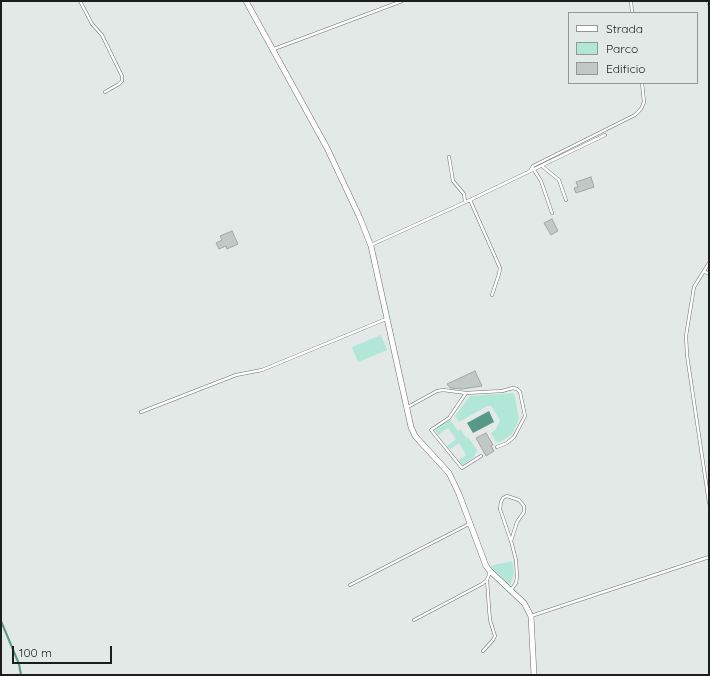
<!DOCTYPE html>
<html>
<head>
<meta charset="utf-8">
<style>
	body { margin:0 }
	#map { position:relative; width:710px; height:676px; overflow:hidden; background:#e3e9e7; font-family:Quicksand,sans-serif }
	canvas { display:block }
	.frame { position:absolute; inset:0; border:2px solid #1c1e1d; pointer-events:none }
	.legend { position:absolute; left:568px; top:12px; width:130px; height:72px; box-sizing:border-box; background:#e3e9e7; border:1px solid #939896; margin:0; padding:5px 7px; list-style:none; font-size:12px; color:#1c1e1d }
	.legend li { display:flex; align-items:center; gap:8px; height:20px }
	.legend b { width:20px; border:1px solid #939896 }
	.scale { position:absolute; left:12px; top:646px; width:100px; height:18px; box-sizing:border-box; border:2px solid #1c1e1d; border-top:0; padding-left:5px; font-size:12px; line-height:14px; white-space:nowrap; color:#1c1e1d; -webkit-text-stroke:3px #e3e9e7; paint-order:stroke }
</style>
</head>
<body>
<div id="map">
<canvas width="710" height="676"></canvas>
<div class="frame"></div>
<ul class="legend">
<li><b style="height:5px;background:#fff"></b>Strada</li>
<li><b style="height:11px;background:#b0e7d6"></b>Parco</li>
<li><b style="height:11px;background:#c2c8c6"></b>Edificio</li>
</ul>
<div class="scale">100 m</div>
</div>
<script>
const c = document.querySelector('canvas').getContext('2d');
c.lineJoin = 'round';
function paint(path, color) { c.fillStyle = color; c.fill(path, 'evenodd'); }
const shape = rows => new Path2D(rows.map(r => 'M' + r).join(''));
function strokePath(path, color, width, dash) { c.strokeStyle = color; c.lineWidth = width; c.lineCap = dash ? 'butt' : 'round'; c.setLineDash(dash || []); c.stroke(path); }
paint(shape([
	[381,335,387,350,358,362,352,347],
	[514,393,519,419,512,434,500,442,496,442,491,433,496,429,500,420,491,406,487,406,459,422,455,416,470,396],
	[450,420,458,431,461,429,466,438,468,437,477,450,474,457,462,465,459,460,466,455,459,443,450,449,447,446,456,439,448,428,438,435,435,430],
	[512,561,514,573,510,585,490,566]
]), '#b0e7d6');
paint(shape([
	[489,411,494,422,473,433,467,423]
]), '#589886');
strokePath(shape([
	[1,621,19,664,21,675]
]), '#589886', 2);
const building = shape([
	[591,177,594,187,576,193,574,188,578,187,576,182,591,177],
	[552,219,558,231,551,235,544,223,552,219],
	[232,231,238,244,227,249,226,246,219,249,216,243,222,240,220,236,232,231],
	[475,371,482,386,462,389,450,388,447,384,475,371],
	[486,433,493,445,491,446,494,451,486,456,476,438,486,433]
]);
paint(building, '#c2c8c6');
strokePath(building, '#a2a7a6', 1);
const service = shape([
	[80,1,92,24,102,35,122,76,122,81,119,84,105,92],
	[631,1,632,13],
	[708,1,709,4],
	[274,49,402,1],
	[449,157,453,181,464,194,465,202],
	[542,166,559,180,566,200],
	[534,170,541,181,552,213],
	[530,171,533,166,635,115,641,109,644,102,642,83],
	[470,200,500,268,499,274,492,295],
	[371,245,470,200,605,135],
	[709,263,694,287,686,336,687,355,709,503],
	[704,272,709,273],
	[466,393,449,418,431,430,462,468,481,456],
	[406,408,437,391,443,390,466,393,502,391,513,388,517,389,520,392,525,416,514,437,507,443,497,447],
	[141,412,236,375,262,370,386,319],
	[511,541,500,509,501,502,503,498,507,496,519,500,524,506,524,512,517,522,511,541,516,560,517,577,516,583,511,590],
	[350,585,469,524],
	[531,616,709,557],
	[414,620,482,584,487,580],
	[483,651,493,640,495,636,490,620,489,608,487,580,490,572]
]);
const minor = shape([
	[246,1,327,148,360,218,371,246,411,427,415,436,449,473,459,494,486,566,490,571,524,603,531,616,534,675]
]);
strokePath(service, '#6c716f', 3.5);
strokePath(minor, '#6c716f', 6);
strokePath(service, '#fff', 2.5);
strokePath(minor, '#fff', 5);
</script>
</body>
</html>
